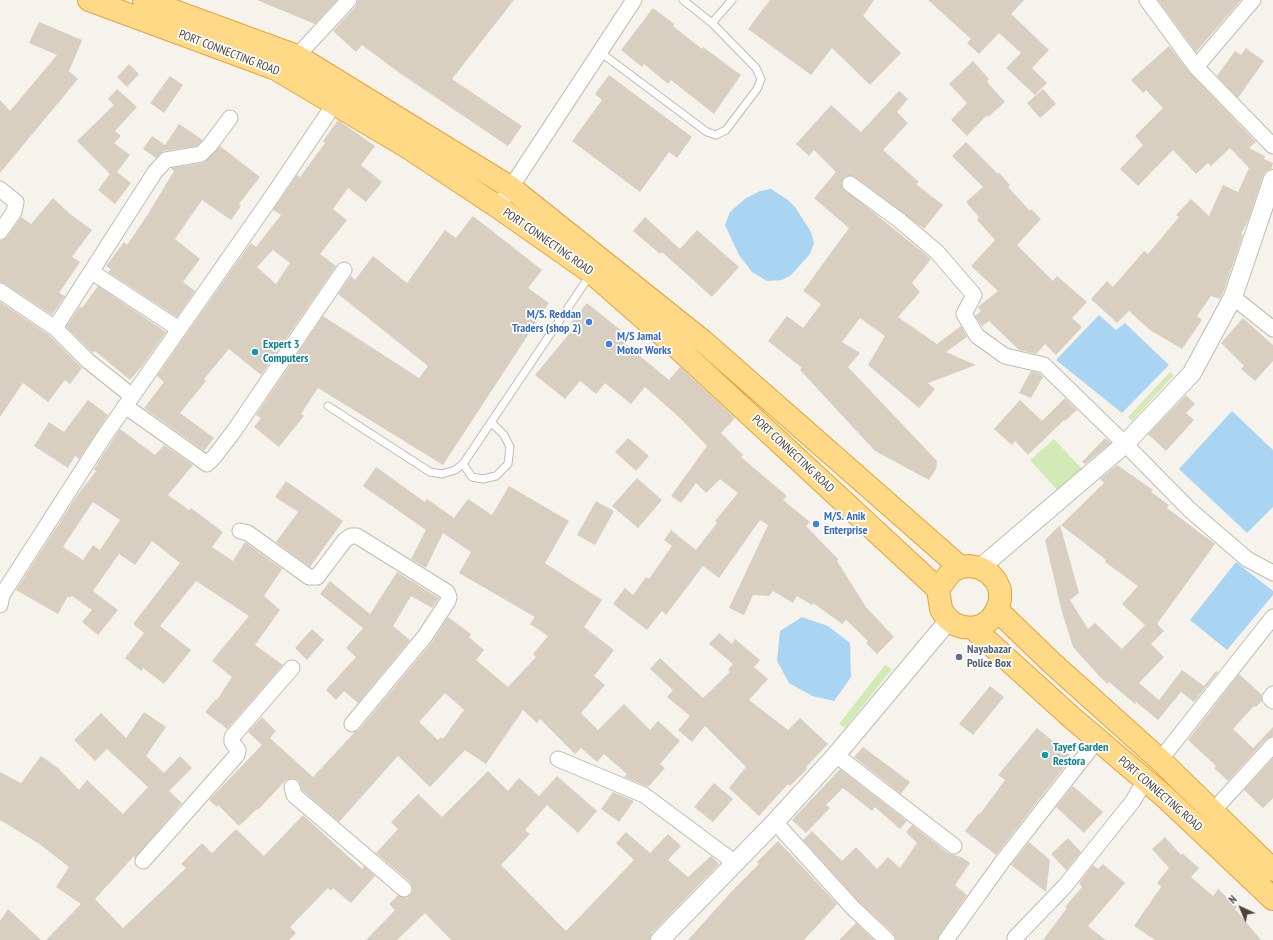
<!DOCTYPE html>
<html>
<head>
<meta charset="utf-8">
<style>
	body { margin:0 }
	#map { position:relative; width:1273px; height:940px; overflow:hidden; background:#f6f3ec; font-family:"PT Sans Narrow",sans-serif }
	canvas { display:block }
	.north { position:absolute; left:1221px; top:888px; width:40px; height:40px; -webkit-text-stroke:3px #fff; paint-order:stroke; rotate:316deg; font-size:11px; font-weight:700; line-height:16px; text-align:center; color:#4b4439 }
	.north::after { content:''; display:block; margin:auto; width:14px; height:18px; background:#4b4439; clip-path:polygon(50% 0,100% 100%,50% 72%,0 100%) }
</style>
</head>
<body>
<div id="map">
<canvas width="1273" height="940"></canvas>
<div class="north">N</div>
</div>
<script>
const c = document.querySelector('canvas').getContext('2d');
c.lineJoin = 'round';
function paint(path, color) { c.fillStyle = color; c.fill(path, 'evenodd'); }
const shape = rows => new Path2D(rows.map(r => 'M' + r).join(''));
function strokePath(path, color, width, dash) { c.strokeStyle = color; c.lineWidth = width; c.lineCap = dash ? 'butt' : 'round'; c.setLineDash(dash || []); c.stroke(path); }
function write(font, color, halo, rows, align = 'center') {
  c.font = font + ' "PT Sans Narrow",sans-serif'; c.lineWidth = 3.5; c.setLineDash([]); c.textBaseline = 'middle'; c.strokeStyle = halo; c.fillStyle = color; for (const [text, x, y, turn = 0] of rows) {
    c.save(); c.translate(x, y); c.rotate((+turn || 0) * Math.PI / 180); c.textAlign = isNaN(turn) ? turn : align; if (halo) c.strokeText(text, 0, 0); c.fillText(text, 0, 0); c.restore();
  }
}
paint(shape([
	[1170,372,1174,375,1132,421,1128,417],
	[1054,439,1083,470,1059,492,1030,460],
	[885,665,892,669,845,728,839,724]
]), '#d2eab5');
paint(shape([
	[771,189,788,200,795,207,811,232,814,243,810,254,791,275,782,280,767,281,752,272,739,255,725,225,730,212,746,198,760,191],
	[1099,315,1116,330,1125,323,1169,365,1122,413,1056,360],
	[1232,411,1273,450,1273,507,1247,533,1179,469],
	[1236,562,1273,591,1273,595,1227,650,1190,620],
	[802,617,828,626,850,643,851,677,834,701,812,696,789,683,777,661,780,631]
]), '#a9d4f2');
paint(shape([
	[257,0,337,0,315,24],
	[358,0,514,0,452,79,522,126,508,146,401,74,362,45,356,52,333,31,356,6],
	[770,0,874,0,863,16,901,53,870,85,832,48,811,75,748,29],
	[928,0,1024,0,1011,14,1049,50,1032,68,1047,83,1035,95,1006,68,1021,53,999,33,979,54,967,43,971,39],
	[1158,0,1241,0,1196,52],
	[653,8,674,24,673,26,702,49,703,47,741,75,714,114,671,80,668,84,644,64,642,67,621,50],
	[39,22,82,40,69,71,78,79,0,173,0,100,10,111,57,55,29,43],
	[1169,46,1190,73,1256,142,1249,148,1265,156,1264,159,1273,163,1271,169,1266,171,1263,176,1248,221,1241,234,1243,235,1223,293,1220,299,1211,296,1197,316,1202,320,1182,349,1150,330,1129,311,1117,323,1091,299,1107,281,1113,287,1144,251,1148,254,1179,217,1176,215,1191,199,1209,216,1223,185,1238,192,1249,168,1230,148,1211,166,1208,163,1196,174,1173,150,1138,186,1120,169,1143,145,1135,136,1163,108,1146,90,1143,93,1131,80],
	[1246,48,1264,61,1238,98,1217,76,1235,51,1241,55],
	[973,61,989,79,987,82,1005,102,988,117,987,115,967,136,951,120,967,103,949,84],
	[129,64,139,74,127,87,117,77],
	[609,75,692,137,677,158,669,152,640,192,572,141,602,100,595,94],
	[170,76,183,85,164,113,150,103],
	[117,89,137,107,115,131,121,136,114,143,130,155,117,172,131,183,115,204,98,190,110,174,77,141,114,105,108,99],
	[1043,89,1056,104,1040,118,1027,103],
	[899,91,908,99,897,112,908,123,883,150,919,182,916,184,943,205,924,229,855,177,846,176,843,179,842,187,931,259,912,283,920,292,898,317,937,344,961,326,967,337,946,352,976,365,928,383,935,389,919,408,868,365,885,336,860,318,842,342,860,353,848,367,937,461,936,469,929,480,875,451,800,370,802,368,768,341,787,316,803,328,821,304,803,291,849,228,814,198,836,172,814,150,809,156,796,144,831,105,861,132],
	[338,120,375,146,361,165,382,182,366,202,348,188,333,209,347,220,320,254,336,266,261,375,229,349,204,379,206,381,180,413,214,438,204,451,144,408,164,382,157,376,247,248,251,243,256,247,281,215,273,210,297,175,300,177,325,143,323,141],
	[273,250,290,263,276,284,257,267],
	[179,124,203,140,197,146,164,151,156,158,143,149,152,136,165,145],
	[966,142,998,174,999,173,1010,185,1008,187,1030,211,1031,209,1041,219,1017,245,1053,281,1057,276,1087,302,1072,318,1082,327,1056,355,1045,344,1036,354,1019,350,989,321,982,326,975,316,981,311,978,307,998,291,971,266,995,240,977,220,979,217,966,202,983,187,952,156],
	[220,146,260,177,239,204,241,206,231,220,202,200,175,239,200,259,183,282,195,291,177,317,108,272,111,269,106,266,124,242,127,245,148,214,174,171,171,168,203,163],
	[53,198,70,214,92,230,72,257,80,262,59,293,65,296,52,315,5,284,0,282,0,241,7,237,21,217,31,224],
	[473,216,542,270,528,288,549,303,443,465,318,388,301,414,304,416,279,447,254,427,261,418,256,415,323,316,419,378,428,366,338,294,351,276,355,280,373,256,407,283,445,230,456,238],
	[645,217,680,249,697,230,739,267,712,297,662,252,660,254,633,231],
	[98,286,166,332,143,365,130,380,95,351,93,353,66,327,80,306,82,308],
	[0,302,49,335,82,368,70,384,65,380,48,402,23,383,0,417],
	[587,303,628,336,623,342,669,380,680,367,735,418,721,433,743,455,741,457,787,496,783,500,810,522,806,526,838,559,837,561,866,607,894,637,877,654,866,643,868,641,846,620,842,624,813,603,812,605,797,596,793,603,773,591,769,596,753,595,744,615,729,608,768,525,760,520,719,578,703,566,666,615,662,611,647,630,613,604,625,588,633,595,646,577,649,579,672,546,664,540,671,530,696,550,717,523,715,521,738,493,720,479,706,493,696,483,681,503,671,496,707,446,681,419,645,387,631,404,605,383,596,394,580,381,565,399,535,375,574,328,570,324],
	[1243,318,1273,345,1273,361,1255,381,1241,369,1244,366,1221,343],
	[1031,371,1039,373,1043,377,1031,398,1019,393],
	[1186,395,1195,404,1186,413,1194,420,1166,451,1148,434],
	[1065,398,1077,410,1065,421,1064,420,1028,455,1015,441,1012,445,994,429,1020,400,1042,421],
	[88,400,108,415,79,459,75,456,68,468,34,446,49,422,64,432],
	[120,429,155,455,164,445,193,465,168,495,189,510,191,508,223,532,212,547,233,561,245,542,282,569,264,596,280,610,255,645,283,665,227,729,205,712,216,699,217,700,232,677,212,661,249,616,196,581,160,626,191,650,164,684,143,668,141,671,125,658,144,633,133,624,180,563,152,541,135,565,119,554,93,591,118,610,98,635,82,622,92,610,72,596,70,598,68,596,58,614,16,590,76,497,96,471,94,469],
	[93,502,120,520,100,550,93,545,83,560,63,547],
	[628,438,649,456,636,471,615,452],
	[1105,438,1111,443,1085,464,1082,462],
	[1117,465,1153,490,1151,492,1169,505,1167,508,1215,544,1157,624,1164,631,1151,644,1164,657,1139,683,1159,700,1182,670,1204,686,1216,671,1218,672,1194,702,1181,692,1158,720,1136,702,1135,704,1109,682,1108,684,1101,678,1073,647,1062,612,1045,540,1060,525,1079,593,1070,600,1088,629,1095,623,1122,649,1145,625,1122,604,1138,586,1105,562,1106,560,1061,525,1104,483,1100,479],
	[376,467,425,502,427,499,454,518,468,499,492,515,509,486,569,521,545,563,602,600,584,627,614,650,594,676,605,685,581,713,598,730,624,704,650,730,658,721,680,741,660,764,665,768,648,787,624,777,627,774,604,754,597,762,581,748,575,754,540,719,537,723,523,710,486,764,465,750,430,787,398,756,339,822,302,790,299,781,294,778,286,780,258,810,257,809,239,826,218,805,217,807,209,800,262,745,248,732,262,717,276,731,270,738,313,777,354,733,359,730,432,642,448,617,471,634,469,637,484,650,476,660,508,687,536,657,533,654,548,636,530,624,535,617,459,573,471,552,443,533,426,568,411,559,426,530,363,486],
	[445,693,464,710,443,739,441,737,438,740,419,722],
	[637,478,662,500,638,528,612,506],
	[286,481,343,521,310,567,276,542,298,512,275,497],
	[596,501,614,511,595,545,577,535],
	[397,572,439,598,432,608,411,596,393,626,410,640,358,703,344,691,336,700,326,690,356,657,346,648,363,628,320,594,330,581,370,614],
	[312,629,324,640,307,660,295,648],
	[719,633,732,644,735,639,760,660,754,667,768,679,749,700,788,730,800,718,828,744,806,767,807,769,790,786,788,784,759,816,729,788,746,767,705,726,692,742,678,730,690,716,667,697,673,690,650,669,660,658,703,698,730,672,728,670,733,664,709,644],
	[1239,674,1262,695,1262,701,1256,707,1254,706,1233,729,1253,748,1273,727,1273,736,1266,739,1228,781,1214,768,1216,766,1188,740],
	[990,686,1004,697,973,735,959,724],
	[144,712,166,727,146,756,164,773,180,756,192,768,169,791,182,803,135,858,134,856,95,899,123,928,186,868,181,864,202,843,212,853,236,829,264,856,303,815,362,869,364,866,375,876,351,903,333,888,331,891,328,888,290,927,296,933,289,940,46,940,81,904,56,887,69,867,38,843,0,820,0,772,21,783,41,756,58,768,79,790,87,780,123,814,148,787,107,749,95,761,74,740,101,713,126,738],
	[1037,728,1072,757,996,855,965,831,979,813,980,814,1005,780,998,775],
	[863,747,910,782,901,794,854,757],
	[1273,758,1273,798,1263,808,1244,790],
	[840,769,907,821,900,829,875,807,872,811,843,788,826,805,830,808,806,833,792,820],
	[488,771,508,791,519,778,539,796,557,776,597,811,578,833,547,805,525,830,530,834,501,865,566,931,634,860,616,843,626,832,650,853,668,834,681,846,668,860,688,877,711,856,719,864,652,933,650,940,451,940,425,913,397,940,366,940,395,910,389,904,398,895,407,898,413,891,410,882,376,853,398,829,391,822,418,794,442,817],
	[714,783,733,799,713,822,694,807],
	[1073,786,1103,812,1084,833,1056,807],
	[613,792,634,801,619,822,601,809],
	[912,825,948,853,961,857,970,863,955,885,967,895,939,935,937,940,896,940,893,933,859,902,803,840,812,831,842,861,856,847,877,869,888,857,900,868,917,843,906,832],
	[1165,837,1181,855,1182,853,1199,868,1191,877,1213,896,1218,889,1237,907,1235,909,1261,940,1155,940,1134,926,1161,887,1157,883,1169,868,1152,849],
	[1068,838,1081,852,1066,870,1051,854],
	[778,841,837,904,818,925,804,940,688,940,732,891,759,864,757,862],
	[1029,842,1050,860,1046,892,1011,865],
	[1103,864,1125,883,1088,926,1106,940,1043,940,1067,908,1065,907,1082,887,1079,883,1093,865,1098,869],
	[8,909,41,940,0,940,0,921],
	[856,923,874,940,839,940]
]), '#d8cfc1');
const service = shape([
	[712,23,732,0],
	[600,52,707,132,716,135,726,130,757,89,761,79,756,68,712,23,683,0],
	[328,406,430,472,442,474,455,470,463,464,590,275],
	[463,464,472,477,483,479,496,476,508,464,510,447,504,435,491,422]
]);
const minor = shape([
	[1147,0,1196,67,1273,146],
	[297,56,349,0],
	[1196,67,1253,0],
	[850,184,899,220,937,252,974,295,964,314,977,336,1005,356,1044,365,1125,444,1190,510,1247,559,1273,573],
	[0,189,16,202,14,212,0,232],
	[498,207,634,0],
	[92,272,179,329],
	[0,291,55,328,88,361,132,396],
	[1233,297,1273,329],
	[55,328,155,172,166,160,201,154,210,145,230,118],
	[125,406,207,464,214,457,234,431,344,270],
	[240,531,248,533,309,577,317,577,345,540,351,536,357,536,447,592,449,597,448,601,425,636,352,724],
	[0,605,2,595,103,438,273,195,335,103],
	[1273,694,1270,698,1273,701],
	[836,755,954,846],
	[558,759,644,795,734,862],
	[1160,760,1273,617],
	[292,787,294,795,404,889],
	[1213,811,1273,745],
	[775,822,853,908,887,940],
	[143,861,237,755,238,750,232,742,232,737,292,668],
	[1015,938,1065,886,1133,801,1145,780],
	[946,940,1002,862,1098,739]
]);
const tertiary = shape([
	[980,568,1125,444,1192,373,1233,297,1273,179],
	[660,940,775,822,836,755,949,620]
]);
const trunk = shape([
	[89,0,276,69,409,148,498,207,592,273,681,351,938,589],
	[144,0,297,56,510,187,704,342,960,567],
	[970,566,980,568,989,573,996,581,1000,590,1000,600,997,610,991,619,983,625,973,628,963,627,954,624,946,617,941,609,938,589,951,572,960,567,970,566],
	[997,610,1052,663,1160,760,1273,870],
	[973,628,1071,717,1164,796,1273,899]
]);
strokePath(service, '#c2bbae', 9);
strokePath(minor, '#c2bbae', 17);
strokePath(tertiary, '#c2bbae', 20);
strokePath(trunk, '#e0a43c', 24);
strokePath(service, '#fff', 7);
strokePath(minor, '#fff', 15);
strokePath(tertiary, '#fff', 18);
strokePath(trunk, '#ffd985', 22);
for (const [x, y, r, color] of [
	[589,322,4,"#3f7fe0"],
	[609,344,4,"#3f7fe0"],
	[255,352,4,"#0f9aa8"],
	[816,524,4,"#3f7fe0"],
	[959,657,4,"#5c6f8a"],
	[1045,755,4,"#0f9aa8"]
]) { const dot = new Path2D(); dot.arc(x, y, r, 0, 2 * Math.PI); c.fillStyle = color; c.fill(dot); strokePath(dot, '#fff', 1.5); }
write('12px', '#4b4439', '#fff', [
	["PORT CONNECTING ROAD",229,53,21],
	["PORT CONNECTING ROAD",548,242,35],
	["PORT CONNECTING ROAD",793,454,43],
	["PORT CONNECTING ROAD",1160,794,41]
]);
write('bold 12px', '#366cbe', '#fff', [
	["M/S. Reddan",581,315,"right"],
	["Traders (shop 2)",581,329,"right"],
	["M/S Jamal",617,337],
	["Motor Works",617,351],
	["M/S. Anik",824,517],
	["Enterprise",824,531]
], 'left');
write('bold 12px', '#0d838f', '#fff', [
	["Expert 3",263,345],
	["Computers",263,359],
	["Tayef Garden",1053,748],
	["Restora",1053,762]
], 'left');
write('bold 12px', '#4e5e75', '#fff', [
	["Nayabazar",967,650],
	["Police Box",967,664]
], 'left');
</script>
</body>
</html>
